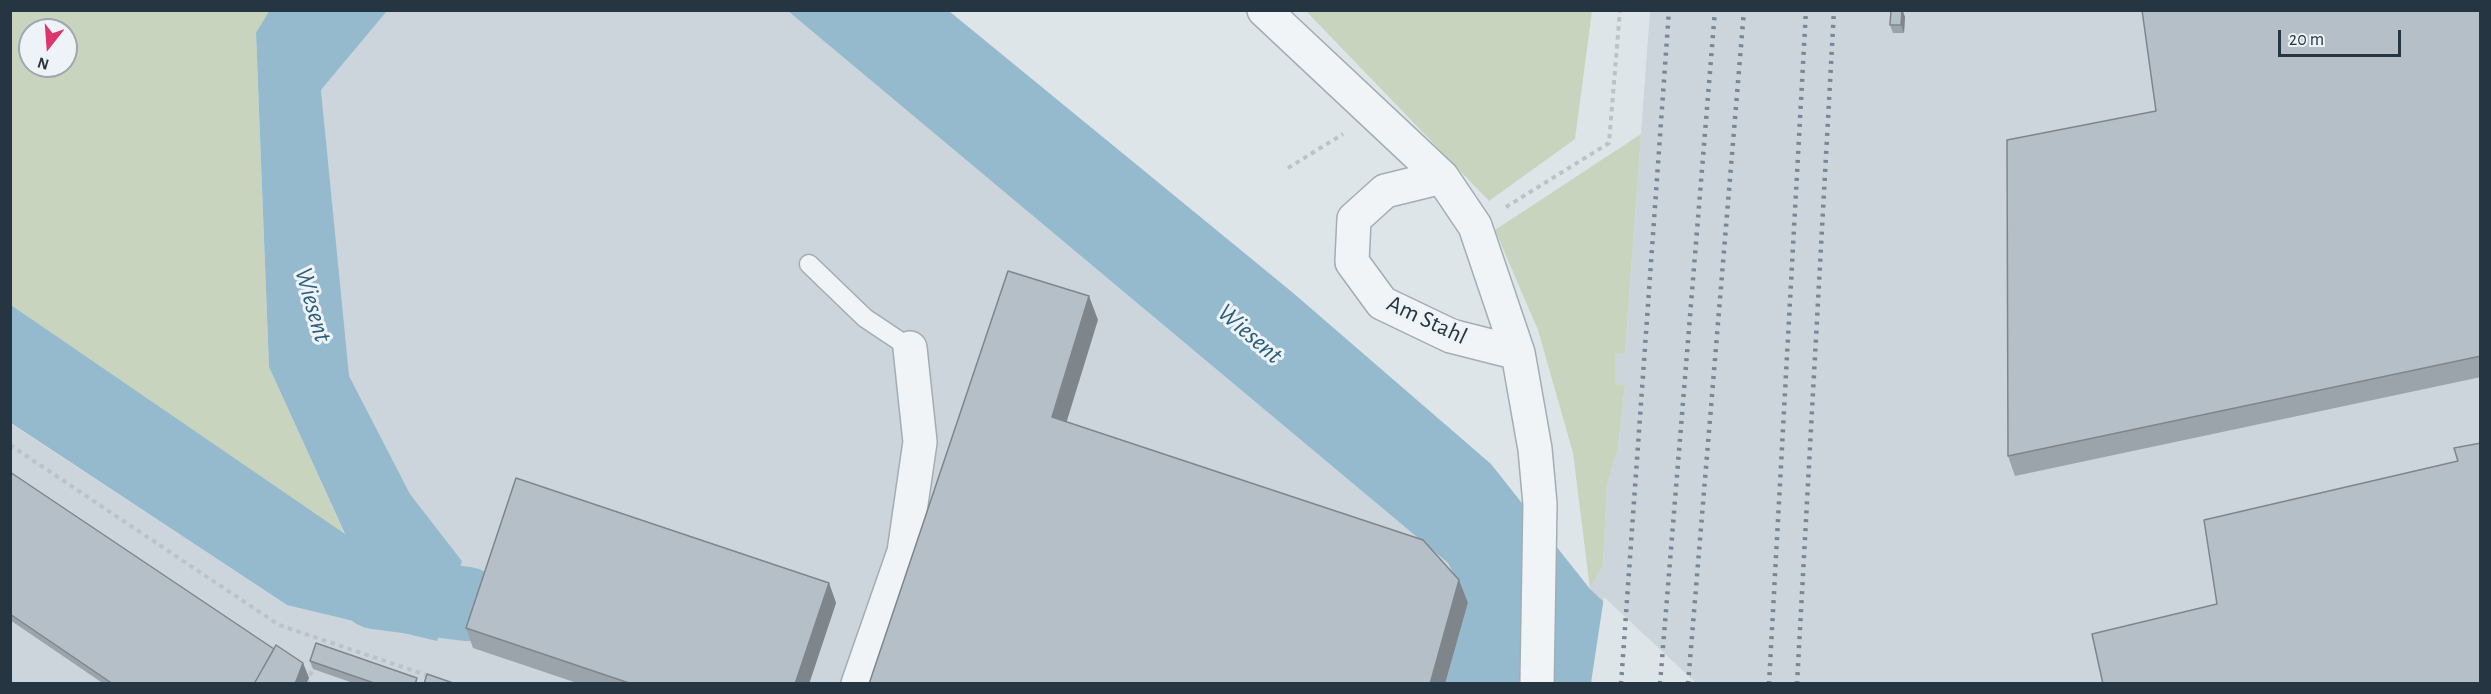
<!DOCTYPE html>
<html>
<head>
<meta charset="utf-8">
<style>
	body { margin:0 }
	#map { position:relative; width:2491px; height:694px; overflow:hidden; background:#dee5e9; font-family:"Alegreya Sans",sans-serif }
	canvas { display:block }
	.frame { position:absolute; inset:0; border:12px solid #253542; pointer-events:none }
	.north { position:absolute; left:18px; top:18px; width:60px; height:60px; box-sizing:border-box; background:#eef3f7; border:2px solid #9ea7af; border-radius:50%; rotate:197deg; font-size:16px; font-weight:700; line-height:24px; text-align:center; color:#253542 }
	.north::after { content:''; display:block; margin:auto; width:21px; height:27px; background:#dd356c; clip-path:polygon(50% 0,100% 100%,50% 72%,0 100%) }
	.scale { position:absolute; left:2278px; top:30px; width:123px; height:27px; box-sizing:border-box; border:3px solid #253542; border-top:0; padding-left:8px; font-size:18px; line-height:21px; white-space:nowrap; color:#253542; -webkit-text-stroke:4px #eef3f7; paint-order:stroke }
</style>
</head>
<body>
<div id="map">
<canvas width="2491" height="694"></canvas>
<div class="frame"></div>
<div class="north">N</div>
<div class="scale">20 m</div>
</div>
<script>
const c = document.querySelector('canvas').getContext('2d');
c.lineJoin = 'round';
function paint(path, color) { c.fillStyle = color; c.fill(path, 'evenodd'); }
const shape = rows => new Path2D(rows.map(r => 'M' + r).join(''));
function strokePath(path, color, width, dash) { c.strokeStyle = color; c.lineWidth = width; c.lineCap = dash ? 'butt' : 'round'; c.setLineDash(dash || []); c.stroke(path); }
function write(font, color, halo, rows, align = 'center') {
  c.font = font + ' "Alegreya Sans",sans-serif'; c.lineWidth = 6; c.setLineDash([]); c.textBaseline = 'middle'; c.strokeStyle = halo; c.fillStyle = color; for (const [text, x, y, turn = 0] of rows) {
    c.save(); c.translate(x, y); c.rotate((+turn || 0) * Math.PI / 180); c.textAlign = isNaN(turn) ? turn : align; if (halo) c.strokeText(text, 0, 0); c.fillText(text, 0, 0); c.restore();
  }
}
paint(shape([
	[387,11,788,11,1448,563,1468,603,1445,683,11,683,10,423,287,605,462,561,410,494,348,376,321,90],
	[1650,11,2480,11,2480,683,1692,683,1590,589,1603,565,1607,485,1618,448,1625,386,1615,384,1615,353,1625,353]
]), '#ccd4dc');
paint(shape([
	[11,11,269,11,256,34,269,367,345,535,11,305],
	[30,30,66,30,66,66,30,66],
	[1306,11,1592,11,1575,139,1489,201],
	[1641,134,1625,353,1615,354,1615,384,1625,385,1618,448,1607,485,1603,565,1590,589,1573,453,1538,330,1495,230]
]), '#c8d4be');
paint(shape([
	[269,11,387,11,321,90,349,376,410,494,462,561,437,641,287,605,11,423,11,305,345,534,269,367,256,33],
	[788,11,949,11,1292,292,1491,464,1590,589,1692,683,1445,683,1468,603,1448,563]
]), '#95bace');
paint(shape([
	[1604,597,1694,681,1695,684,1591,683]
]), '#dee5e9');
strokePath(shape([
	[375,592,467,604]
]), '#95bace', 74);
const lane = shape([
	[809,264,865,318,910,348]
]);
const street = shape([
	[1264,10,1442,177,1475,226,1518,353,1535,449,1540,504,1537,684],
	[1442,177,1385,191,1354,219,1352,262,1382,303,1451,336,1518,353],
	[858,684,904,552,920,442,910,348]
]);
strokePath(lane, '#a3adb4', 21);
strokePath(street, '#a3adb4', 36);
strokePath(shape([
	[1288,168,1343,134],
	[1506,207,1609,143,1620,10],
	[10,445,279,625,429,676],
	[307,684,314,664]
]), '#bcc2c8', 4, [4.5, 4.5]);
strokePath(lane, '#f1f4f7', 18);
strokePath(street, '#f1f4f7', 33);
strokePath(shape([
	[1621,684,1669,10],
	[1660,684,1715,10],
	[1688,684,1744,10],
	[1769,684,1806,10],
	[1797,684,1834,10]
]), '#768795', 4.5, [3, 6]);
paint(shape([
	[1891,10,1903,10,1905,17,1904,33,1893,33,1890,25],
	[2481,10,2481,377,2015,476,2008,456,2156,111],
	[10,472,274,649,303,663,309,678,306,684,104,684,10,620],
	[829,583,836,603,809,684,580,684,473,648,466,628],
	[310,661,420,684,356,684,313,669]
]), '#9ca4ab');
paint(shape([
	[1902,10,1905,17,1904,33,1901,25],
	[1089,296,1098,320,1061,440,1052,417],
	[1459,580,1468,603,1445,684,1430,684],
	[829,583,836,603,809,684,795,684],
	[303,663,309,678,306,684,295,684]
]), '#7f868b');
const building = shape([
	[1891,10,1902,10,1901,25,1890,25,1891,10],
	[2142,10,2481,10,2481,356,2008,456,2007,140,2156,111,2142,10],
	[1008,271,1089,296,1052,417,1423,540,1459,580,1430,684,869,684,1008,271],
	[2481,443,2481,684,2103,684,2092,634,2217,604,2204,520,2458,461,2454,448,2481,443],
	[10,472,274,649,254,684,113,684,10,614,10,472],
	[516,478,829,583,795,684,632,684,466,628,516,478],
	[316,643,417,678,415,684,377,684,310,661,316,643],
	[276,645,303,663,295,684,254,684,276,645],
	[427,674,456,684,424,684,427,674]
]);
paint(building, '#b5bfc7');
strokePath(building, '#7f868b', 1.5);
write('24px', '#253542', '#eef3f7', [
	["Am Stahl",1427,320,25]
]);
write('italic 26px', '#2b5d7a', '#eef3f7', [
	["Wiesent",313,305,74],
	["Wiesent",1250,334,41]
]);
</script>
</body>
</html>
